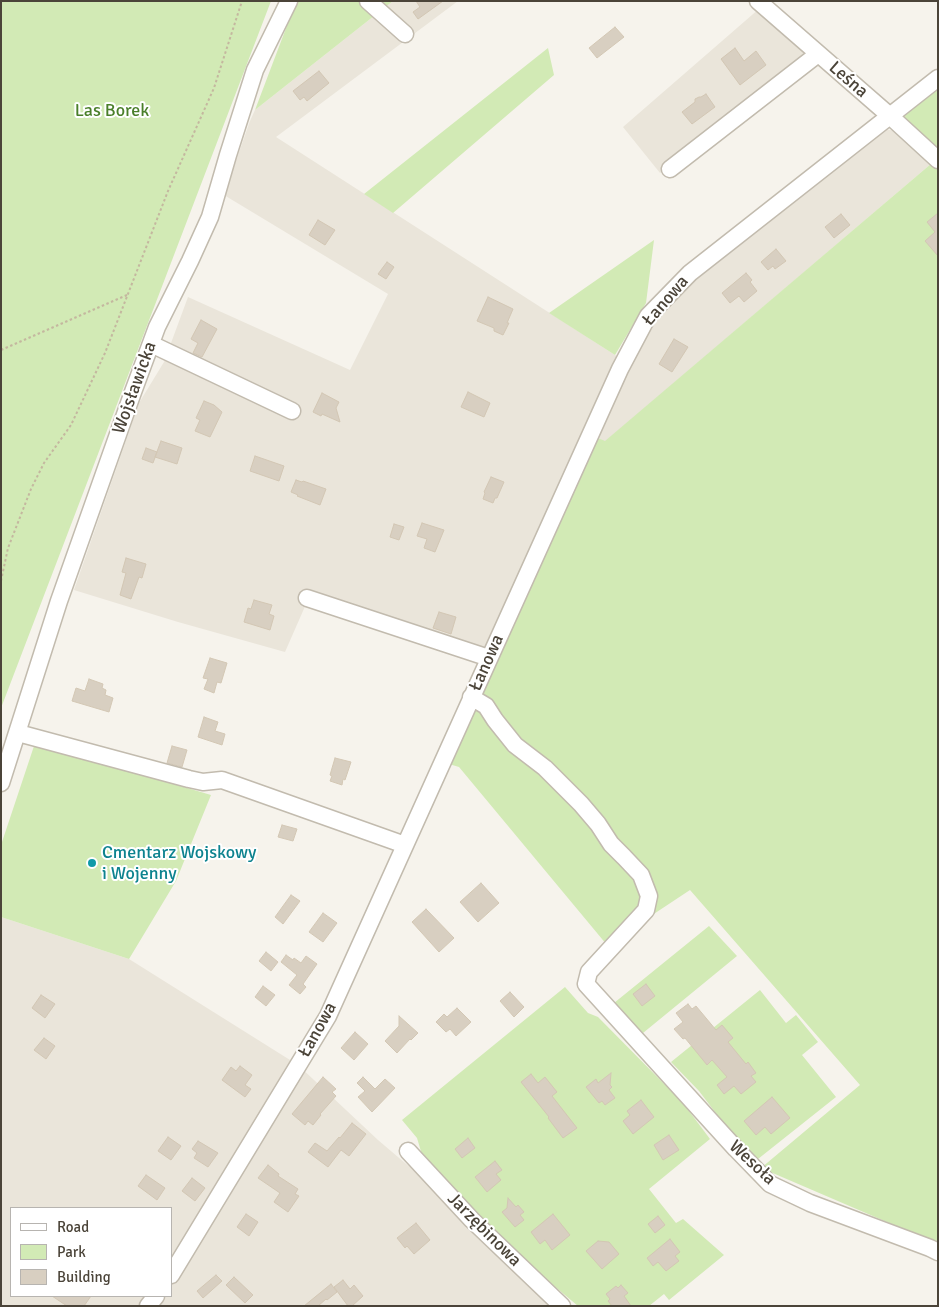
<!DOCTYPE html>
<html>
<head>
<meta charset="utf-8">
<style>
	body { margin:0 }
	#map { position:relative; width:939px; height:1307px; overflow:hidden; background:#f6f3ec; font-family:Signika,sans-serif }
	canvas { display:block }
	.frame { position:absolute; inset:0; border:2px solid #4b4439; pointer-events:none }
	.legend { position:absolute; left:10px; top:1207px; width:162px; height:90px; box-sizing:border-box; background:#fff; border:1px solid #b7b4b0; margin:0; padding:6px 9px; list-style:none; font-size:15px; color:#4b4439 }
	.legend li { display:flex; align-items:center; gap:10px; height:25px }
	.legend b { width:25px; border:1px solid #b7b4b0 }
</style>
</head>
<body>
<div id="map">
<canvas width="939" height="1307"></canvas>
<div class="frame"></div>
<ul class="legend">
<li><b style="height:6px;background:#fff"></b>Road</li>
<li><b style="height:14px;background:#d2eab5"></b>Park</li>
<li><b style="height:14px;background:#d8cfc1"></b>Building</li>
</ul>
</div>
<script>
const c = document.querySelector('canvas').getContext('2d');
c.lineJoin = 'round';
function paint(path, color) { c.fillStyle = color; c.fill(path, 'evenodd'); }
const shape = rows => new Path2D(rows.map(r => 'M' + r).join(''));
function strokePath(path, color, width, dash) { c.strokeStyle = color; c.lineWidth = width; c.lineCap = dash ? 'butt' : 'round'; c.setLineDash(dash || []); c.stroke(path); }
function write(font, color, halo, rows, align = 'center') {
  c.font = font + ' Signika,sans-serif'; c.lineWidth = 4; c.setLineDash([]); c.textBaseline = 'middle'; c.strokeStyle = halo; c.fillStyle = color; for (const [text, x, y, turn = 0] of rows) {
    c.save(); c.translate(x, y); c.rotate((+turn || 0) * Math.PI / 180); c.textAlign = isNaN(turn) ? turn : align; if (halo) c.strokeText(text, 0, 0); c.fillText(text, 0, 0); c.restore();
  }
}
paint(shape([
	[393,1,458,1,276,137,629,364,655,318,693,276,885,129,900,132,932,163,605,442,584,430,483,652,310,595,285,652,178,622,74,590,139,403,164,362,188,297,350,370,388,294,224,195,250,121,255,110],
	[760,8,811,53,660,173,623,127],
	[1,917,129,959,298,1065,378,1140,472,1220,562,1306,1,1306],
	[11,1208,171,1208,171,1296,11,1296]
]), '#eae5da');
paint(shape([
	[1,1,271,1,1,708],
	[298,1,393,1,255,110,291,15],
	[548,48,554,75,393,213,364,194],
	[938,86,938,153,899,117],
	[932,163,938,168,938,1244,761,1168,860,1085,690,890,607,945,459,767,449,764,598,438,605,441],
	[654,240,646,303,615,355,549,313],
	[35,743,211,795,176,881,129,959,1,917,1,845],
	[709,926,737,956,643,1033,614,1003],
	[565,987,588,1013,598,1017,683,1103,710,1139,649,1189,676,1223,683,1219,724,1255,669,1300,664,1294,649,1306,578,1306,541,1275,518,1253,451,1189,423,1158,417,1138,402,1120],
	[760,990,786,1023,796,1015,818,1042,802,1055,836,1097,758,1159,721,1120,699,1091,671,1062]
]), '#d2eab5');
const building = shape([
	[416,1,443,1,418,19,413,12,420,7,416,1],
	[615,27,624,37,597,58,589,48,615,27],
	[735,48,744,61,756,51,766,65,740,85,721,59,735,48],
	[319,71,329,83,307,101,304,97,300,100,293,91,319,71],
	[706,94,715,107,692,124,682,112,695,102,695,99,699,97,701,97,706,94],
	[938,213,938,256,925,241,935,232,927,222,938,213],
	[841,214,850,225,834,238,825,227,841,214],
	[318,220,335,230,325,245,309,235,318,220],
	[776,249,786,261,775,269,773,266,768,270,761,262,776,249],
	[387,262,394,267,386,279,378,274,387,262],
	[746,273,752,280,750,282,757,291,744,302,739,296,730,303,722,293,746,273],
	[488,297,513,309,507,323,509,323,503,335,494,331,494,328,477,321,488,297],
	[201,320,217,329,202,357,193,353,198,343,191,339,201,320],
	[674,339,688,347,672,372,659,364,674,339],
	[468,392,490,403,484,417,461,407,468,392],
	[322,393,339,402,336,408,340,422,322,414,321,416,313,412,322,393],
	[204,401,214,405,222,412,210,437,195,431,200,420,196,418,204,401],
	[161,441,182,448,177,464,155,457,161,441],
	[146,448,157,452,153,463,142,459,146,448],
	[255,456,284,466,279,481,250,471,255,456],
	[491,477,504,482,497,498,495,498,493,503,483,499,485,493,484,492,491,477],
	[296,480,302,482,303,481,326,489,320,505,297,496,298,495,291,492,296,480],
	[422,523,444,530,435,552,424,548,427,539,417,536,422,523],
	[394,524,404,527,399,540,390,537,394,524],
	[126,558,146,564,142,578,139,577,131,599,120,595,126,573,122,572,126,558],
	[254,600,272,605,269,614,274,616,270,630,244,622,248,608,251,609,254,600],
	[439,612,456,617,451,634,433,628,439,612],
	[210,658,227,663,221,683,217,682,214,693,204,689,208,679,203,678,210,658],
	[89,679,103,684,102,688,106,690,105,695,113,698,109,712,72,701,76,688,85,691,89,679],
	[204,717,218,722,215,731,225,734,222,745,198,737,204,717],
	[172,746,187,750,182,767,167,763,172,746],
	[335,758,351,762,345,780,343,779,342,785,330,781,332,776,330,775,335,758],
	[282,825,297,829,293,841,278,837,282,825],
	[481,883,499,903,478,922,460,902,481,883],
	[291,895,300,901,283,924,275,917,291,895],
	[426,909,454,938,439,952,412,922,426,909],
	[323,913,337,923,323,942,309,932,323,913],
	[266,952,278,962,271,971,259,961,266,952],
	[286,955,293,960,294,958,301,963,306,956,317,964,303,984,306,987,300,994,289,985,297,975,281,962,286,955],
	[646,984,655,996,642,1006,633,994,646,984],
	[263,986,275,995,266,1006,255,997,263,986],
	[510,992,524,1007,514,1017,500,1001,510,992],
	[41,995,55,1004,45,1018,32,1008,41,995],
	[688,1004,692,1009,696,1006,716,1030,722,1025,733,1038,728,1042,746,1064,748,1062,756,1073,751,1076,756,1082,741,1094,734,1086,724,1094,717,1085,727,1077,712,1060,707,1065,685,1038,683,1039,674,1029,683,1022,676,1013,688,1004],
	[457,1008,471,1022,456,1036,450,1029,446,1032,436,1022,444,1014,447,1017,457,1008],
	[399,1016,418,1033,411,1040,410,1039,397,1053,385,1041,399,1026,399,1016],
	[355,1032,368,1044,354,1060,341,1048,355,1032],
	[44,1038,55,1046,46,1059,34,1050,44,1038],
	[240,1066,252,1075,245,1085,251,1089,245,1097,222,1080,231,1067,236,1071,240,1066],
	[611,1073,610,1085,612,1087,609,1090,615,1098,605,1105,602,1101,599,1103,586,1087,596,1079,598,1083,611,1073],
	[531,1074,538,1083,545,1077,557,1092,552,1096,577,1128,563,1138,548,1118,549,1117,521,1082,531,1074],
	[323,1077,336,1089,332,1092,336,1096,320,1114,321,1115,313,1125,308,1121,305,1125,292,1114,323,1077],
	[363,1077,375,1089,385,1079,395,1088,372,1112,358,1097,365,1091,357,1083,363,1077],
	[772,1097,790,1118,771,1134,765,1127,756,1135,744,1121,772,1097],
	[641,1100,654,1117,633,1134,623,1121,630,1115,627,1111,641,1100],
	[352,1123,366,1134,349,1156,341,1150,328,1167,308,1152,315,1143,327,1151,339,1137,340,1138,352,1123],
	[669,1135,679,1150,663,1160,654,1145,669,1135],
	[168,1137,181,1146,171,1160,158,1151,168,1137],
	[468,1138,475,1148,462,1158,455,1149,468,1138],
	[198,1141,218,1153,208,1167,194,1158,197,1153,192,1149,198,1141],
	[495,1161,502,1170,496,1174,501,1180,487,1192,475,1177,495,1161],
	[268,1165,279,1174,278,1176,298,1189,295,1194,299,1196,288,1212,274,1202,280,1193,258,1178,268,1165],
	[146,1175,165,1188,157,1200,138,1186,146,1175],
	[192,1178,205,1188,195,1201,182,1191,192,1178],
	[508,1198,516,1207,518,1205,524,1212,520,1215,524,1220,515,1227,502,1212,507,1208,508,1198],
	[246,1214,258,1222,249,1236,237,1227,246,1214],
	[553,1214,570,1235,552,1250,545,1240,540,1244,531,1232,553,1214],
	[658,1216,665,1225,655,1233,648,1224,658,1216],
	[416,1223,430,1240,414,1254,407,1246,405,1248,397,1238,416,1223],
	[670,1239,680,1252,675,1256,679,1261,666,1271,658,1262,653,1266,647,1258,670,1239],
	[598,1241,609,1242,619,1254,602,1269,586,1251,598,1241],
	[216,1275,222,1281,203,1298,197,1291,216,1275],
	[234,1277,253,1295,245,1303,226,1285,234,1277],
	[343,1280,350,1289,354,1285,363,1296,352,1306,348,1306,334,1287,343,1280],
	[331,1284,337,1292,327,1300,326,1299,318,1306,304,1306,331,1284],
	[621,1285,628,1293,624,1296,631,1306,612,1306,608,1301,610,1299,606,1294,616,1286,618,1288,621,1285],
	[52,1296,91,1296,84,1306,67,1306,52,1296]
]);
paint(building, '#d8cfc1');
strokePath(building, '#d3c7b4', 1);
const minor = shape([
	[368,1,405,34],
	[758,1,890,116,938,160],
	[670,169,818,54],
	[151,344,292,411],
	[307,598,489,658],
	[471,697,486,706,495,720,515,745,545,768,581,804,598,824,611,844,624,857,641,875,649,896,646,910,589,972,586,984,736,1149,770,1184,810,1203,930,1248,938,1252],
	[18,733,189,779,203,782,222,780,405,845],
	[1,783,59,601,133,392,157,327,190,261,210,217,228,155,255,70,289,1],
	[408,1151,472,1220,562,1306],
	[171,1275,328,1016,620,369,648,316,690,273,938,78],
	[148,1306,156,1296]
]);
strokePath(minor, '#c2bbae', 19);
strokePath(shape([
	[1,350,127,295],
	[1,581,8,548,31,489,44,463,71,425,105,353,168,191,214,88,242,1]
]), '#c4b79f', 2, [2.5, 2.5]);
strokePath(minor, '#fff', 16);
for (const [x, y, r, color] of [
	[92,863,5,"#0f9aa8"]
]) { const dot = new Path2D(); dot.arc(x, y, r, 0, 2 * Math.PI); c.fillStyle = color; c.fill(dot); strokePath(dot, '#fff', 2); }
write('18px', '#4b4439', '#fff', [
	["Leśna",848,80,41],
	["Łanowa",666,301,-49],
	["Wojsławicka",135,388,-70],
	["Łanowa",487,663,-66],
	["Łanowa",318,1030,-61],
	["Wesoła",752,1163,43],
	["Jarzębinowa",484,1230,45]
]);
write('18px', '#4a7f2a', '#fff', [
	["Las Borek",112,111]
]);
write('18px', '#0d838f', '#fff', [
	["Cmentarz Wojskowy",102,853],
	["i Wojenny",102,874]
], 'left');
</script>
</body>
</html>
